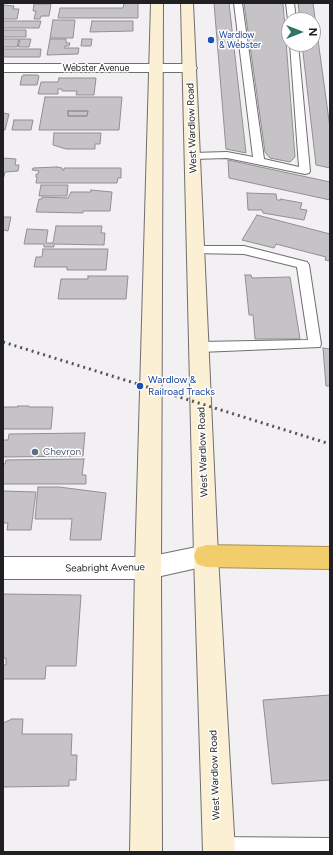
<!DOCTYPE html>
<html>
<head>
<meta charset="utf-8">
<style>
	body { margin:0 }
	#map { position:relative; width:333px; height:855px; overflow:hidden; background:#f2f0f3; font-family:Figtree,sans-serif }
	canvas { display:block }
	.frame { position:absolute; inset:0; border:4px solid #201f21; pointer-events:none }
	.north { position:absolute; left:281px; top:12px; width:40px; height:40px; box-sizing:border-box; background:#fff; border:1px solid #a6a5a6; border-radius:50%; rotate:90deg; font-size:11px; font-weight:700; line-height:16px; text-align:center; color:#201f21 }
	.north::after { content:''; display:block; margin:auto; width:14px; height:18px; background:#317466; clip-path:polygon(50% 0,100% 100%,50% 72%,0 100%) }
</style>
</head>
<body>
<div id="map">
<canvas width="333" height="855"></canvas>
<div class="frame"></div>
<div class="north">N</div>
</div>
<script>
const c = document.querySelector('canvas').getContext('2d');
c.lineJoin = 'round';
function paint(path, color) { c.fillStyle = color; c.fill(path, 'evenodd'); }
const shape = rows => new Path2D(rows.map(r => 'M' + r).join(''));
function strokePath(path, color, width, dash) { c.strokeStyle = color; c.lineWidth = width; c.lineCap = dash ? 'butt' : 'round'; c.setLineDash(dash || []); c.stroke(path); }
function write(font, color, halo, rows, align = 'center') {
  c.font = font + ' Figtree,sans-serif'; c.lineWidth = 3; c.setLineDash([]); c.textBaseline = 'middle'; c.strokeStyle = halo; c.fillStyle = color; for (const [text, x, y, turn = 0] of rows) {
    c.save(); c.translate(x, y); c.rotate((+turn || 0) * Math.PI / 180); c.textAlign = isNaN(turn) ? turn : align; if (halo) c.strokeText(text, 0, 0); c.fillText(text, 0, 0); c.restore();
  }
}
const building = shape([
	[124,3,138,3,138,18,58,18,60,8,123,8,124,3],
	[214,3,229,3,246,153,226,149,214,3],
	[244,3,283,3,295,157,290,162,270,158,265,152,244,3],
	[298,3,313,3,330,128,330,168,316,165,302,44,313,44,313,20,300,20,298,3],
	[34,4,51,4,49,16,41,16,40,19,34,19,36,11,33,11,34,4],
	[3,5,14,6,13,9,19,9,17,19,3,19,3,5],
	[53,20,75,20,73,38,50,38,53,20],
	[3,21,41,21,39,28,3,28,3,21],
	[92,21,133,21,133,31,90,32,92,21],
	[3,30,26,30,26,37,3,37,3,30],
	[3,39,19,39,17,47,3,47,3,39],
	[20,39,31,39,29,47,18,47,20,39],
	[50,39,66,39,66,43,70,43,69,46,65,46,64,48,79,48,78,54,47,55,50,39],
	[82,39,92,39,91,46,81,46,82,39],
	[3,49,41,49,40,57,3,57,3,49],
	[24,75,37,75,39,76,37,85,20,85,22,76,24,75],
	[59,78,96,78,94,95,76,95,77,91,62,91,62,89,58,89,58,94,38,94,41,82,58,82,59,78],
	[45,97,122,97,119,130,39,130,45,97],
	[68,111,88,111,87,116,68,116,68,111],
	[68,111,88,111,87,116,68,116,68,111],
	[3,113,9,114,5,130,3,130,3,113],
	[14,120,33,120,31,130,12,130,14,120],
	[54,133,101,133,100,144,95,144,95,149,66,149,53,145,54,133],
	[3,158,16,159,15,165,19,165,18,171,5,172,3,180,3,158],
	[228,160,330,182,330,200,229,178,228,160],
	[57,167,62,168,62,170,64,170,64,168,121,168,121,178,118,178,117,183,36,183,37,177,36,177,36,174,38,174,39,171,32,170,33,168,57,167],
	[41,185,68,185,67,196,39,196,41,185],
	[91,190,112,192,110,211,83,211,83,213,36,212,39,199,42,199,42,197,68,198,71,192,91,192,91,190],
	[247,193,276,194,277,200,281,200,280,199,302,203,300,209,307,210,304,220,263,213,262,210,248,210,247,193],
	[257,215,330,234,330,261,325,260,326,257,276,244,274,248,242,240,257,215],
	[3,217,11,217,8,231,3,230,3,217],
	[56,226,102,226,101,233,105,233,104,245,54,244,54,247,44,247,44,244,24,244,27,229,48,230,46,243,53,243,56,226],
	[43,249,108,249,106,270,67,270,67,267,34,267,36,257,42,257,43,249],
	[245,275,251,275,252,278,290,277,300,339,255,339,253,315,249,315,245,275],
	[88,276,128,276,126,299,58,299,61,279,88,279,88,276],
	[323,348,330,349,330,386,326,386,323,348],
	[18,406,29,406,29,407,53,407,51,429,3,429,3,407,18,407,18,406],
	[85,433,83,456,3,457,3,440,8,440,9,434,85,433],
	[84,459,82,475,86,475,86,484,3,484,3,464,5,464,6,460,84,459],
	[38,487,59,487,106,493,101,540,70,540,72,519,35,519,38,487],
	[3,491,36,492,31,530,7,530,8,523,3,523,3,491],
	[3,594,81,595,76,666,46,666,45,679,3,679,3,665,6,665,6,658,3,658,3,594],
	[330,695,330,780,272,784,263,700,330,695],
	[12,719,23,719,22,734,72,734,71,755,77,755,76,780,69,780,69,786,3,787,3,723,12,719]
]);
paint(building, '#c6c3c7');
strokePath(building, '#928f93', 1);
const service = shape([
	[234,3,242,3,264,159,299,167,290,44,298,44,310,171,309,173,305,174,227,158,193,159,188,156,193,153,227,152,253,157,234,3],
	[286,3,294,3,296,20,289,20,289,22,288,20,286,3],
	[196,246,244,246,307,262,309,265,321,344,320,347,200,352,195,350,194,347,195,344,200,342,308,340,297,267,244,254,192,253,190,250,192,247,196,246],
	[218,837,330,838,330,852,210,852,208,847,211,840,218,837]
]);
const minor = shape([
	[3,64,190,64,195,65,197,68,195,71,190,72,3,72,3,64],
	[206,545,215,548,218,556,215,564,148,579,3,579,3,557,148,557,206,545]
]);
const secondary = shape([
	[151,3,163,3,161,568,162,852,130,852,135,568,151,3],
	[181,3,193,3,218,556,235,852,203,852,194,556,181,3]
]);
const motorway = shape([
	[206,545,330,547,330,569,206,567,197,564,194,556,197,548,206,545]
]);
strokePath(service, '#716e72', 2);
strokePath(minor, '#716e72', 2);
strokePath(secondary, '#716e72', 2);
strokePath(motorway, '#a89051', 2);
paint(service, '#fff');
paint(minor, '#fff');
paint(secondary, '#fbf0d3');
paint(motorway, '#f1cd6b');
strokePath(shape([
	[3,342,330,444]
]), '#555456', 3, [2, 4]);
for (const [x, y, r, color] of [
	[211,40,4,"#1a4fb4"],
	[140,386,4,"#1a4fb4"],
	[35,452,4,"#5c6f8a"]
]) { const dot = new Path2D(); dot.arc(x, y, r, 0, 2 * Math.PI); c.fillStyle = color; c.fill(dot); strokePath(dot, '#fff', 1.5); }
write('9px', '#164399', '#fff', [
	["Wardlow",219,35],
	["& Webster",219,45]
], 'left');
write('9px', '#201f21', '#fff', [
	["Webster Avenue",96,68]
]);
write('10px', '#201f21', '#fff', [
	["West Wardlow Road",192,128,-92],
	["West Wardlow Road",203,452,-92],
	["Seabright Avenue",105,568,-1],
	["West Wardlow Road",215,775,-92]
]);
write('10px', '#164399', '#fff', [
	["Wardlow &",148,380],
	["Railroad Tracks",148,392]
], 'left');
write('10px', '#4e5e75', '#fff', [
	["Chevron",43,452]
], 'left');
</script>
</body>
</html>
